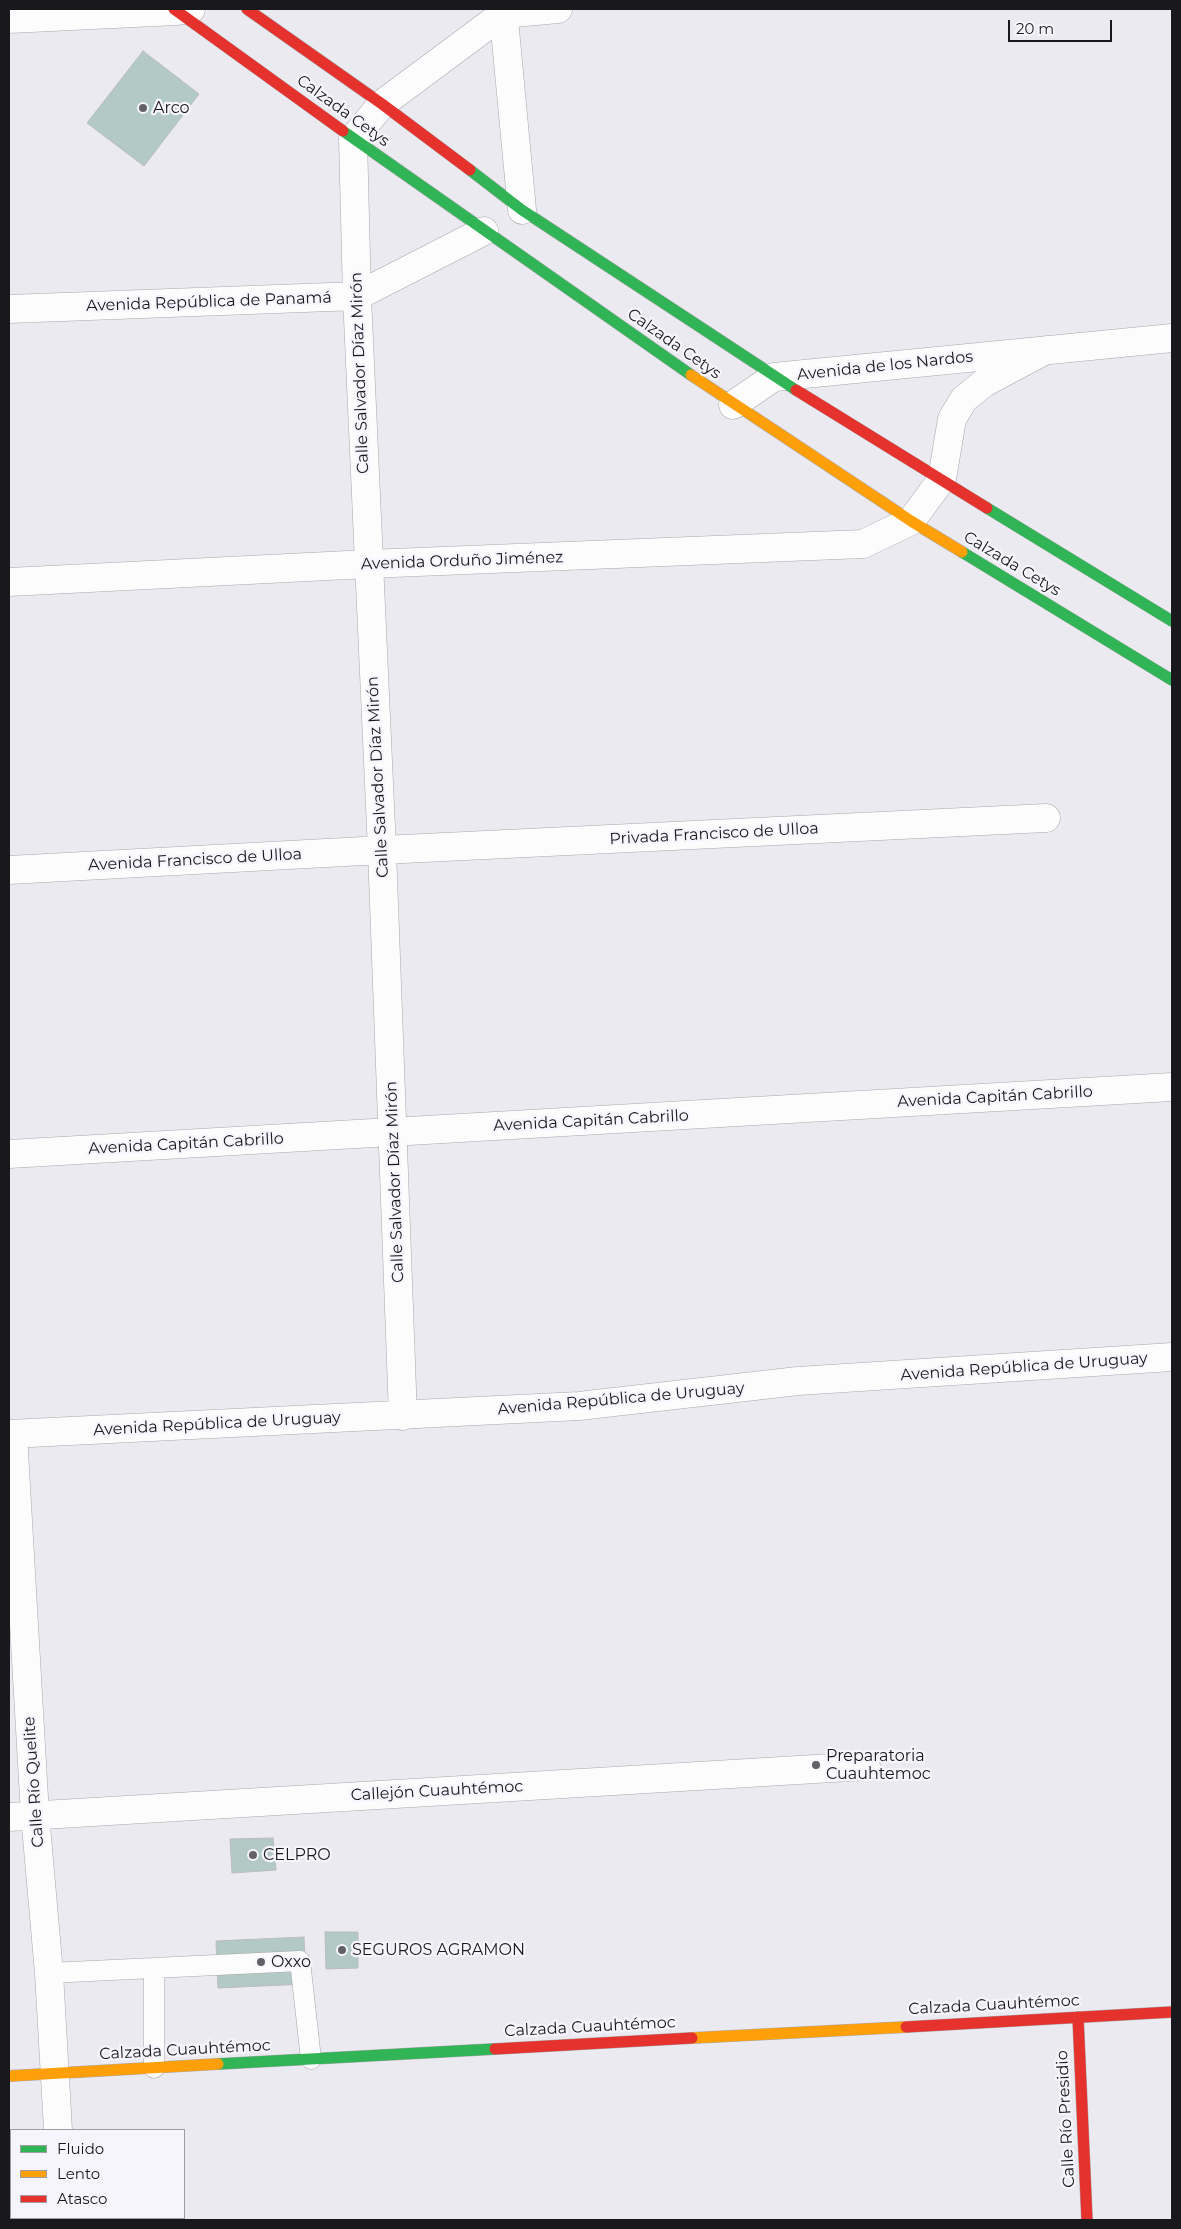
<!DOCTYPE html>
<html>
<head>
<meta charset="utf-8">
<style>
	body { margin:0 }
	#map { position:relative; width:1181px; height:2229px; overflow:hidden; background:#ebeaf0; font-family:Montserrat,sans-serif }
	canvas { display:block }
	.frame { position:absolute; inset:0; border:10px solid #19181c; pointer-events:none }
	.legend { position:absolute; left:10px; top:2129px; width:175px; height:90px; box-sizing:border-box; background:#f6f5fe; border:1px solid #9e9da4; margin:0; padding:6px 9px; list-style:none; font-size:15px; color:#19181c }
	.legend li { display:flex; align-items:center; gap:10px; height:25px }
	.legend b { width:25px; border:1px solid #9e9da4 }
	.scale { position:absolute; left:1008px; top:20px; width:104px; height:22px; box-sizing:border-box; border:2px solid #19181c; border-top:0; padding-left:6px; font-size:15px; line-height:18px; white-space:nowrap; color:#19181c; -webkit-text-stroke:4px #f6f5fe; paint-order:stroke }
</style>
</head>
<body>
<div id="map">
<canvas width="1181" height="2229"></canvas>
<div class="frame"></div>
<ul class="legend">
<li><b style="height:6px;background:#30b455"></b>Fluido</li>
<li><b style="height:6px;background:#ff9f0a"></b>Lento</li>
<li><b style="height:6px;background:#e5322d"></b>Atasco</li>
</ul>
<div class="scale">20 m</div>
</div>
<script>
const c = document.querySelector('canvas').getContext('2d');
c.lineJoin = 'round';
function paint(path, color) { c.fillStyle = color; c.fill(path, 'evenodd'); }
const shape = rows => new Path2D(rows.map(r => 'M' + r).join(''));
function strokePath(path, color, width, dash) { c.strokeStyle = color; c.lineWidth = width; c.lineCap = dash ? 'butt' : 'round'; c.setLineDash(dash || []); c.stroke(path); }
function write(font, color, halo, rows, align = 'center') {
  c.font = font + ' Montserrat,sans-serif'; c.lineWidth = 4.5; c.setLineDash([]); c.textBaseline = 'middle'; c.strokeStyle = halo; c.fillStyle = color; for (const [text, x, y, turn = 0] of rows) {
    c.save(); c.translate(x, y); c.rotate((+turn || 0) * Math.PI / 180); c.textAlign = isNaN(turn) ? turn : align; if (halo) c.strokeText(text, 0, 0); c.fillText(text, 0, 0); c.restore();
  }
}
const building = shape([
	[143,51,199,94,144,166,87,123,143,51],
	[273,1838,276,1870,232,1873,230,1839,273,1838],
	[325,1932,358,1932,358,1968,326,1969,325,1932],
	[304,1937,306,1984,218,1988,216,1941,304,1937]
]);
paint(building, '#b3c9c5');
strokePath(building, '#babcbd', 1);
const lane = shape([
	[49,1973,154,1968],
	[154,2068,154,1968,300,1961,311,2059]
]);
const street = shape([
	[503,9,522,210],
	[503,14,558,9],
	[9,19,177,11,191,9],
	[9,309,357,296,484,231],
	[733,405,774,377,1172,338],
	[9,582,368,564,863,544,911,521,942,479,952,419,964,399,984,383,1046,350],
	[9,870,382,850,1046,818],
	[9,1154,1172,1087],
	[403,1416,382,850,357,296,353,139,382,104,503,14],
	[9,1434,579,1406,798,1381,1172,1357],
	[13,1434,35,1815,49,1973,58,2130],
	[9,1817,866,1766],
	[62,2218,63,2220]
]);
const fast = shape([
	[343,131,691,375],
	[470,170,522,210,796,390],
	[987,508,1172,621],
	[962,552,1172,680],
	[218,2064,495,2049]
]);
const slow = shape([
	[691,375,911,521,962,552],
	[692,2038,906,2027],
	[9,2076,218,2064]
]);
const jam = shape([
	[174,9,343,131],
	[247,9,382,104,470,170],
	[796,390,987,508],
	[1078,2017,1087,2220],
	[906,2027,1172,2012],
	[495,2049,692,2038]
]);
strokePath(lane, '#a8a7ac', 21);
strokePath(street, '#a8a7ac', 29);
strokePath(fast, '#a8a7ac', 12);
strokePath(slow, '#a8a7ac', 12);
strokePath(jam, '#a8a7ac', 12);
strokePath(lane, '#fcfcfd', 20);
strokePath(street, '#fcfcfd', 28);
strokePath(fast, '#30b455', 11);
strokePath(slow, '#ff9f0a', 11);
strokePath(jam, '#e5322d', 11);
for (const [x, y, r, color] of [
	[143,108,5,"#626266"],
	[816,1765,5,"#626266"],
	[253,1855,5,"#626266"],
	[342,1950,5,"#626266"],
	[261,1962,5,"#626266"]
]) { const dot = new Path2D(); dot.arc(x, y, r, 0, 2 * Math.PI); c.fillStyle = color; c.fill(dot); strokePath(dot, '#f6f5fe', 2); }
write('16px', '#19181c', '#f6f5fe', [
	["Arco",153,108],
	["Preparatoria",826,1756],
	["Cuauhtemoc",826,1774],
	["CELPRO",263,1855],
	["SEGUROS AGRAMON",352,1950],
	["Oxxo",271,1962]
], 'left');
write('16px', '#19181c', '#f6f5fe', [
	["Calzada Cetys",343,111,36],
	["Avenida República de Panamá",209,302,-2],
	["Calzada Cetys",674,344,35],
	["Avenida de los Nardos",885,366,-6],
	["Calle Salvador Díaz Mirón",360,373,-92],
	["Avenida Orduño Jiménez",462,561,-2],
	["Calzada Cetys",1012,564,31],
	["Calle Salvador Díaz Mirón",378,777,-93],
	["Privada Francisco de Ulloa",714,834,-3],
	["Avenida Francisco de Ulloa",195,860,-3],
	["Avenida Capitán Cabrillo",995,1097,-3],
	["Avenida Capitán Cabrillo",591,1121,-3],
	["Avenida Capitán Cabrillo",186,1144,-3],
	["Calle Salvador Díaz Mirón",395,1182,-92],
	["Avenida República de Uruguay",1024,1367,-4],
	["Avenida República de Uruguay",621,1399,-5],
	["Avenida República de Uruguay",217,1424,-3],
	["Calle Río Quelite",34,1782,-94],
	["Callejón Cuauhtémoc",437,1791,-3],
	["Calzada Cuauhtémoc",994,2005,-3],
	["Calzada Cuauhtémoc",590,2027,-3],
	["Calzada Cuauhtémoc",185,2050,-3],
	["Calle Río Presidio",1066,2119,-93]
]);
</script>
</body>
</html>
